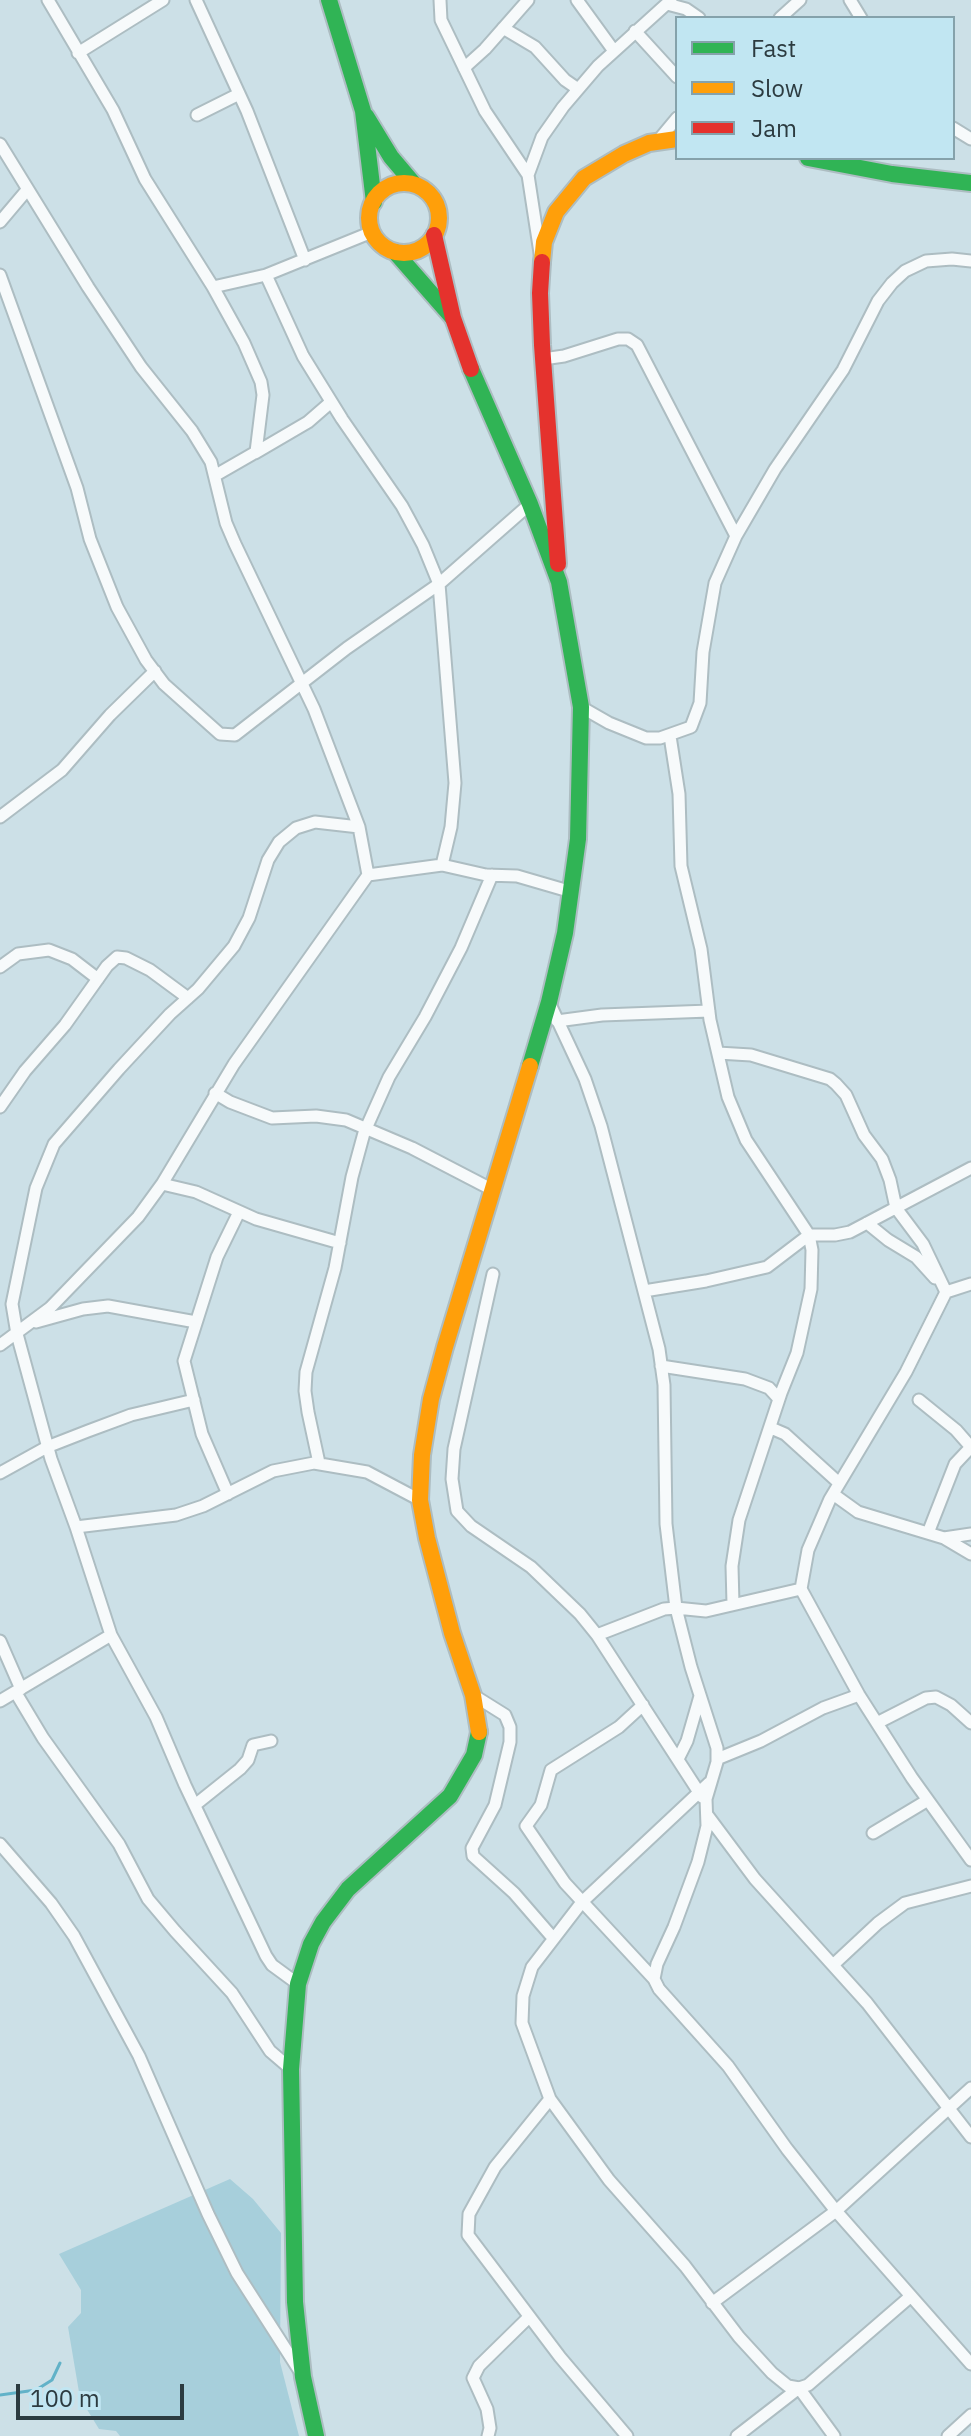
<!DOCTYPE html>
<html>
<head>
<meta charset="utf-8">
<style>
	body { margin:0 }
	#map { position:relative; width:971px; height:2436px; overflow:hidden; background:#cce0e7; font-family:"IBM Plex Sans",sans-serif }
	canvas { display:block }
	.legend { position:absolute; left:675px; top:16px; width:280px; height:144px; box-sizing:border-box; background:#c1e6f2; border:2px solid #85a2ab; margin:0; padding:10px 14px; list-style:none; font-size:24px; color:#2c3b40 }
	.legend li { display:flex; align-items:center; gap:16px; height:40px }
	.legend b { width:40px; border:2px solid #85a2ab }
	.scale { position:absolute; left:16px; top:2384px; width:168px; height:36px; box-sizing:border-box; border:4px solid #2c3b40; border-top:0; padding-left:10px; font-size:24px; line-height:28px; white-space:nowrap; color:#2c3b40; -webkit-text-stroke:6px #c1e6f2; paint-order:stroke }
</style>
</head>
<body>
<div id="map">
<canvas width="971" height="2436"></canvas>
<ul class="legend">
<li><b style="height:10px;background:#30b455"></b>Fast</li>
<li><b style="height:10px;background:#ff9f0a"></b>Slow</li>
<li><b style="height:10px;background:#e5322d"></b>Jam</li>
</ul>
<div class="scale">100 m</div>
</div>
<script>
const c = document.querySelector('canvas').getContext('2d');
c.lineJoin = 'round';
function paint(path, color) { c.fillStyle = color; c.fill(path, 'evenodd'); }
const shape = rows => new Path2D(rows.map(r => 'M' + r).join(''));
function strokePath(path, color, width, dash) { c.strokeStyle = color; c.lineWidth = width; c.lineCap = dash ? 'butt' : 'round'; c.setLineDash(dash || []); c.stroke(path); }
paint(shape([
	[230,2179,253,2199,281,2233,280,2362,299,2436,120,2436,116,2431,99,2429,80,2398,68,2327,81,2313,81,2290,59,2254]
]), '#a7cfdb');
strokePath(shape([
	[0,2395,36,2390,52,2380,60,2363]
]), '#62b2c8', 3);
const street = shape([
	[48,0,113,110,145,179,213,287,244,343,261,382,263,395,256,452,216,475],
	[196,0,247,111,305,260],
	[440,0,441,20,485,111,528,175],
	[577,0,614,51],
	[850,0,861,18],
	[667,4,686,9,699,18],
	[780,18,800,0],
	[503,28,535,47,565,80,578,89],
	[635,31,677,77],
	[78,53,163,0],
	[464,68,485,49,528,0],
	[197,115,239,94],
	[953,128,971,139],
	[657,142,677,118],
	[0,144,88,287,141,367,192,431,211,462,226,523,235,544,314,709,359,827],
	[0,222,27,190],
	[540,253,528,175,542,137,563,107,598,66,671,0],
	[0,275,77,488,90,539,117,607,146,660,164,684,220,734,235,735,347,648,439,584,530,504],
	[266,275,303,356,342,419,402,506,423,545,439,584,455,783,451,827,442,865],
	[213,287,266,275,372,232],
	[543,359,564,356,618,339,628,339,637,345,736,536],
	[255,453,308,422,331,402],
	[581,707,609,723,646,738,660,738,691,727,700,703,703,652,715,583,736,536,775,469,843,370,878,301,892,283,905,271,926,261,952,259,971,261],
	[670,736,679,794,681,866,701,949,710,1020,728,1097,746,1140,809,1235,812,1250,811,1289,797,1353,781,1393,739,1520,732,1566,733,1604],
	[0,817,62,770,110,715,155,671],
	[0,967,18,954,49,950,72,959,98,979],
	[549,1002,585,1079,601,1126,659,1349,664,1385,666,1524,676,1608,691,1667,717,1748,717,1762,706,1799,707,1826,698,1862,674,1927,657,1964,654,1979,659,1989,728,2066,787,2149,836,2211,971,2364],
	[557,1021,602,1015,709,1011],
	[718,1053,751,1055,830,1079,836,1084,846,1095,864,1135,882,1159,890,1180,896,1208,923,1244,946,1292,906,1372,830,1499,808,1550,801,1589,859,1695,912,1778,971,1860],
	[215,1093,230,1102,272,1118,316,1116,346,1120,412,1148,491,1189],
	[0,1107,25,1071,65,1025,107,966,117,957,126,958,150,970,188,998],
	[162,1184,196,1192,256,1219,340,1243],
	[867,1223,888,1240,916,1257,935,1278],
	[493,1274,454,1449,452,1479,457,1511,471,1526,531,1567,580,1614,597,1635,702,1797],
	[644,1291,706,1281,767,1267,809,1235,835,1235,850,1232,971,1168],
	[946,1292,971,1284],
	[36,1322,83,1309,108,1306,196,1322],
	[0,1345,50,1308,138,1217,162,1184,234,1064,368,875,442,865,486,875,517,876,572,892],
	[661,1366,745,1379,769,1388,779,1399],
	[919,1400,956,1430,971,1447],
	[771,1428,785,1434,839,1483],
	[319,1463,308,1412,305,1391,306,1372,335,1268,352,1177,364,1133,389,1077,425,1017,461,948,492,875],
	[0,1473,47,1447,88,1431,131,1415,194,1400],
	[228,1494,202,1434,184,1361,217,1257,239,1212],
	[833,1494,858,1512,944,1538,971,1554],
	[76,1527,176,1515,203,1506,273,1471,314,1463,367,1472,420,1500],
	[928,1533,955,1464,971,1447],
	[944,1538,971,1534],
	[597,1635,664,1609,676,1608,706,1611,801,1589],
	[0,1641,21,1689],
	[16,1693,43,1738,119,1844,148,1899,175,1931,232,1993,270,2051,291,2069],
	[473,1695,505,1715,510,1727,510,1742,495,1805,472,1848,473,1856,514,1893,553,1938],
	[0,1701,111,1635],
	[643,1705,619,1727,551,1770,541,1805,526,1826,565,1883,654,1979],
	[877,1723,926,1698,936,1697,951,1705,971,1723],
	[678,1759,687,1741,700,1696],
	[717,1759,761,1741,823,1708,859,1695],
	[709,1783,582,1902,532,1967,523,1996,522,2023,550,2099,609,2180,685,2266,739,2337,772,2373,788,2386,799,2388,808,2385,911,2296],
	[195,1805,240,1769,248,1760,253,1745,271,1741],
	[708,1816,755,1879,867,2003,971,2137],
	[873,1833,928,1800],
	[0,1844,51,1903,74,1936,139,2056,208,2214,237,2273,301,2373],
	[833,1965,878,1923,905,1903,971,1886],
	[298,1984,272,1965,266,1956,185,1785,156,1717,111,1635,76,1527,51,1459,17,1334,12,1304,36,1188,54,1144,119,1069,170,1014,198,989,234,946,249,918,268,860,279,842,296,828,315,822,359,827,368,875],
	[550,2099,495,2167,469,2214,468,2235,560,2357,627,2436],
	[712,2303,836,2211,971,2088],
	[488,2436,490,2428,487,2409,473,2378,479,2366,529,2317],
	[737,2436,799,2388,834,2436],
	[948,2436,971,2415]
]);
const fast = shape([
	[329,0,363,111,374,202],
	[366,116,391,157,413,183],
	[808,158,892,174,971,183],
	[395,252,452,317],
	[471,369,530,504,559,582,581,707,578,839,565,933,549,1002,530,1066],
	[316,2436,303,2377,295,2302,291,2069,298,1984,311,1944,323,1922,348,1889,450,1796,474,1755,479,1732]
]);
const slow = shape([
	'369 218a35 35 0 1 1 70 0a35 35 0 1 1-70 0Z',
	[542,262,544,242,556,212,584,178,624,154,649,143,677,139],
	[479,1732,473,1695,452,1633,427,1538,420,1500,422,1455,431,1399,445,1347,530,1066]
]);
const jam = shape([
	[434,235,453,318,471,369],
	[542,262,540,293,542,345,558,564]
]);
strokePath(street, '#adbdc2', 15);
strokePath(fast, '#adbdc2', 20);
strokePath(slow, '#adbdc2', 20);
strokePath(jam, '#adbdc2', 20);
strokePath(street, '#f7fafb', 11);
strokePath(fast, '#30b455', 16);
strokePath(slow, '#ff9f0a', 16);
strokePath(jam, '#e5322d', 16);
</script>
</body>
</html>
